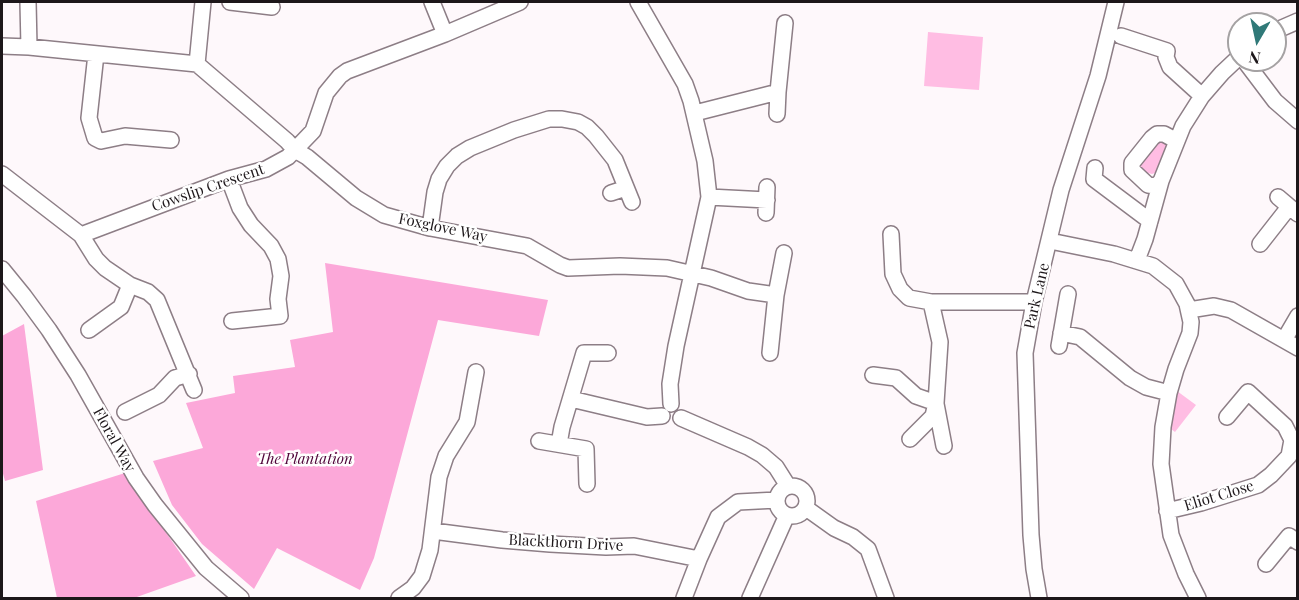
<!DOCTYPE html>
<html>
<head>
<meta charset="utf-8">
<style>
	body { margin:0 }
	#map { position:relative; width:1299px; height:600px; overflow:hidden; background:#fef8fb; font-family:"Playfair Display",serif }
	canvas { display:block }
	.frame { position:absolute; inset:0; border:3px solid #1d171a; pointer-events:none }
	.north { position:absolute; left:1227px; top:12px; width:60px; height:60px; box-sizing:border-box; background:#fff; border:2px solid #a5a2a3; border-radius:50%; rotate:189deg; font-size:16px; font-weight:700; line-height:24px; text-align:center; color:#1d171a }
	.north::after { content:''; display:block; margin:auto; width:21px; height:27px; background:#307978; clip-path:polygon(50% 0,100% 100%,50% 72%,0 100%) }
</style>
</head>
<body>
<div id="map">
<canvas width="1299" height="600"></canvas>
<div class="frame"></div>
<div class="north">N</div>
</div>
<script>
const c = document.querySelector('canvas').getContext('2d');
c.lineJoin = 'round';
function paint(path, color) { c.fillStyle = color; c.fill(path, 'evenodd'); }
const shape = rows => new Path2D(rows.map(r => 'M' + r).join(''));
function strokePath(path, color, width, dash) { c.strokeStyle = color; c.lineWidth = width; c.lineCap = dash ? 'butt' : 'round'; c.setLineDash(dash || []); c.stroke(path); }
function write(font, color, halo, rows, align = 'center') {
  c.font = font + ' "Playfair Display",serif'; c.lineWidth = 5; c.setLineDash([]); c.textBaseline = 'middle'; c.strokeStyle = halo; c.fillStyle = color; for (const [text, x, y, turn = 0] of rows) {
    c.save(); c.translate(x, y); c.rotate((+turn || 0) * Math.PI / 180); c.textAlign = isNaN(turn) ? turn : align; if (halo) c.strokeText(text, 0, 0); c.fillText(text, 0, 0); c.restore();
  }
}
paint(shape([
	[928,32,983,37,979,90,924,86],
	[1161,138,1169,145,1158,172,1152,174,1144,172,1139,166],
	[1177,391,1196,405,1175,432,1171,429]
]), '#ffbde3');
paint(shape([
	[325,263,548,300,539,336,438,320,374,558,360,590,277,548,254,589,202,544,172,505,153,461,203,448,186,403,235,393,233,376,295,367,290,340,333,332],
	[24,324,43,470,5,481,2,470,2,336],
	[125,473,196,576,134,598,57,598,36,501]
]), '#fca8d9');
const minor = shape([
	[28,2,29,47],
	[230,2,272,7],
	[432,2,445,34],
	[638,2,685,84,691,101,705,161,709,197,676,346,670,384,671,404],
	[1275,31,1298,21],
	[1121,36,1167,51,1166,57,1170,67,1202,96],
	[2,46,29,47,197,64,287,141,295,150,307,157,356,198,384,215,430,228,527,246,560,265,568,268,620,266,667,268,711,278,748,291,776,295,770,353],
	[96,54,89,118,95,138,101,141,125,136,171,140],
	[1244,60,1275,101,1298,121],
	[197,64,203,2],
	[695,113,778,92,785,23],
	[777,114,778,92],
	[1095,168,1094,179,1150,221],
	[2,174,81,235,229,179,266,169,288,157,313,131,326,93,340,76,347,71,445,34,520,2],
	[229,179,240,208,251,225,271,246,278,259,281,276,278,299,280,316,232,321],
	[1161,181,1156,186,1148,185,1132,170,1132,163,1152,138,1157,134,1164,134,1177,141],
	[611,193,626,188],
	[709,197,767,200],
	[1278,197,1298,214],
	[766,213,767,187],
	[430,228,435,192,439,179,447,166,457,156,470,148,514,130,549,119,562,119,578,122,587,127,596,136,615,160,632,202],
	[891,234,893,274,900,289,909,298,931,302,1034,302],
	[81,235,96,259,105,268,130,285,148,292,157,300,194,390],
	[1050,241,1114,254,1153,266,1176,284,1187,304,1191,322,1190,333,1176,369,1169,393,1163,427,1161,464,1171,535,1186,574,1198,598],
	[1260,244,1289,207],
	[1137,260,1145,239,1161,181,1183,126,1202,96,1222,73,1239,57],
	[2,269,24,296,49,330,78,375,136,478,155,505,206,568,241,598],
	[776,295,784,253],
	[1189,310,1214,306,1231,310,1298,348],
	[89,330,121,307,130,285],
	[1061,333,1080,337,1130,378,1146,387,1169,393],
	[1284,340,1298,316],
	[1059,346,1068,294],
	[873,375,896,378,916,396,936,403,940,342,931,302],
	[571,399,647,417,662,416],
	[936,404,944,446],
	[125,412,159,395,175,378,189,374],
	[681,418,748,447,762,455,776,467,788,486],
	[910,439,933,416,936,403],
	[539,441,586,449,587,484],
	[559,444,562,427,584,353,608,353],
	'777 501a15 15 0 1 1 30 0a15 15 0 1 1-30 0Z',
	[806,508,834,528,853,537,868,549,886,598],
	[1167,511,1201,503,1258,485,1271,475,1289,456,1292,440,1285,426,1248,392,1227,417],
	[433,531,502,540,550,544,606,547,634,546,699,559],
	[1266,564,1289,536,1298,542],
	[399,598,413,588,422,576,430,550,439,477,446,456,467,422,476,372],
	[684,598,699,559,718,517,738,502,777,500],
	[750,598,787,515],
	[1039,598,1034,569,1031,535,1025,353,1034,302,1061,190,1098,76,1116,2]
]);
strokePath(minor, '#8d7e86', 18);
strokePath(minor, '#fff', 15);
write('15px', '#1d171a', '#fff', [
	["Cowslip Crescent",208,188,-19],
	["Foxglove Way",443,228,12],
	["Park Lane",1037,296,-77],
	["Floral Way",114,440,61],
	["Eliot Close",1219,496,-17],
	["Blackthorn Drive",566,543,3]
]);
write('italic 15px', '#4f0439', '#fff', [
	["The Plantation",305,459]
]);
</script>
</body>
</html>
